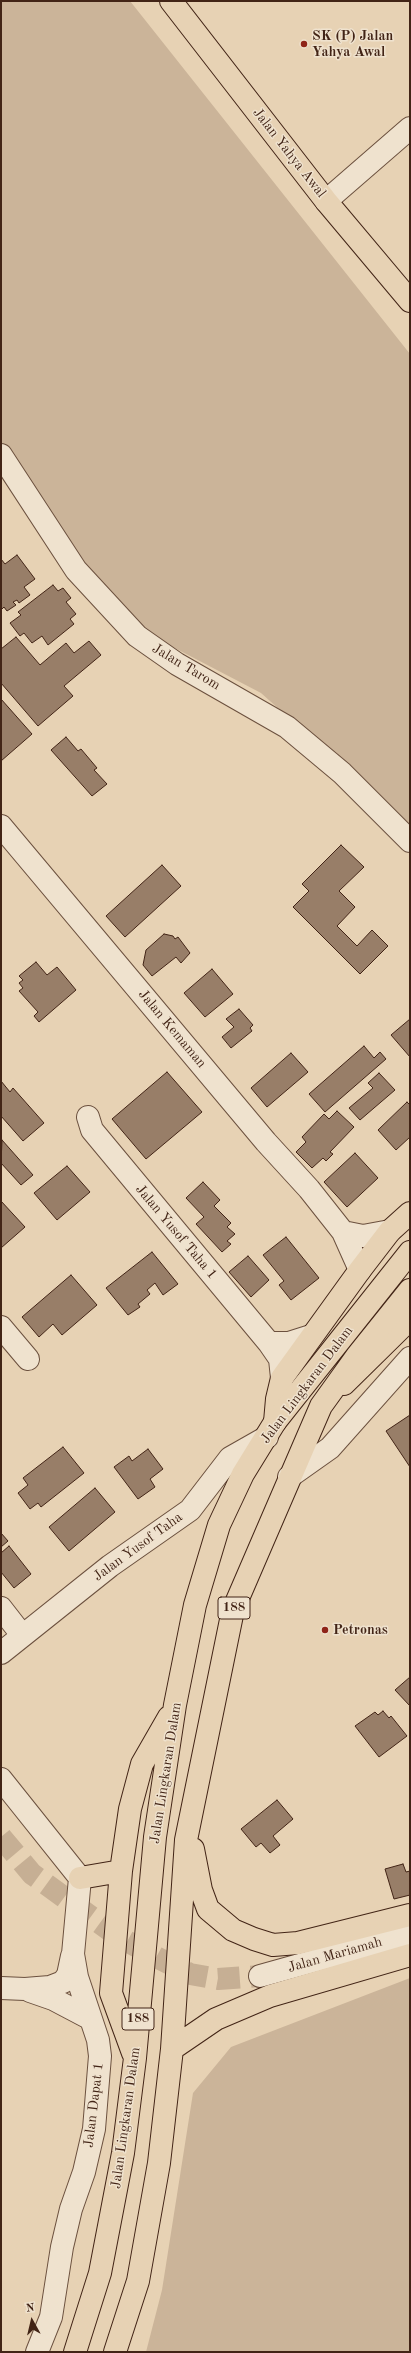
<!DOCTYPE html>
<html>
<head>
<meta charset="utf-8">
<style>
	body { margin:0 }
	#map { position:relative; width:411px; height:2353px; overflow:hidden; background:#e7d2b4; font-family:"Old Standard TT",serif }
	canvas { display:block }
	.frame { position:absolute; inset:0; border:2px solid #422416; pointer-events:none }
	.north { position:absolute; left:12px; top:2301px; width:40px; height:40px; -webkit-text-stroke:3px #efe2ce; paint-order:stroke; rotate:352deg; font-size:11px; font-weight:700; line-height:16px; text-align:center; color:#422416 }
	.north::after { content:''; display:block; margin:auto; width:14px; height:18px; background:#422416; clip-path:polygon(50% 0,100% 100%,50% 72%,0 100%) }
</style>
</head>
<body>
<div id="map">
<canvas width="411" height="2353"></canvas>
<div class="frame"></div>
<div class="north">N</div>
</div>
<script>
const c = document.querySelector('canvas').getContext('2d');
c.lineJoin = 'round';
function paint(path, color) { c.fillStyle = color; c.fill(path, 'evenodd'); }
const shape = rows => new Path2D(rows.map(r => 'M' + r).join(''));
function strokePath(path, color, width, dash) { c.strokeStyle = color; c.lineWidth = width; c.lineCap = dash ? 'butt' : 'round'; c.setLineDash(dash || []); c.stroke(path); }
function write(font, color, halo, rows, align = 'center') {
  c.font = font + ' "Old Standard TT",serif'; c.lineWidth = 3; c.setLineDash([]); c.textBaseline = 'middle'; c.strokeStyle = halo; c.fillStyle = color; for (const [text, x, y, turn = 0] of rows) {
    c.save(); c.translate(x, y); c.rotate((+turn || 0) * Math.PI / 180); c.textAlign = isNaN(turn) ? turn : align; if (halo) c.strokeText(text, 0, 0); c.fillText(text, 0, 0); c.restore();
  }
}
paint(shape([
	[1,1,130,1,410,354,410,826,261,693,144,632,108,602,1,442],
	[410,1978,410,2352,146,2352,162,2290,193,2093,231,2047]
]), '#cbb499');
const building = shape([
	[17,555,35,579,24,587,30,595,19,603,17,600,13,602,16,605,7,611,4,607,1,610,1,559,5,564,17,555],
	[53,585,58,591,63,588,71,598,66,602,76,614,70,619,74,624,48,645,42,636,32,643,24,633,20,636,10,623,21,615,18,612,53,585],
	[16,637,40,665,66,643,74,653,89,641,101,655,64,686,73,696,38,726,1,683,1,649,16,637],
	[1,699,32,734,1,761,1,699],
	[66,737,78,751,81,749,97,768,94,770,107,784,92,796,51,750,66,737],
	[341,845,364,867,339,891,355,907,337,926,357,946,372,930,388,946,360,974,293,907,309,891,302,884,341,845],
	[162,865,181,886,125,937,106,916,162,865],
	[164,934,173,936,175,939,178,937,190,953,181,963,176,957,152,976,143,965,146,950,164,934],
	[36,962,47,975,57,967,76,990,39,1022,34,1016,38,1012,19,991,23,988,19,983,23,980,19,976,36,962],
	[212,969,233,994,205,1017,184,993,212,969],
	[239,1009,253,1025,250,1028,252,1031,231,1048,222,1037,234,1027,226,1019,239,1009],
	[410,1019,410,1057,391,1035,410,1019],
	[364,1046,374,1058,380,1052,386,1059,325,1112,309,1094,364,1046],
	[291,1053,308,1072,267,1107,251,1088,291,1053],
	[167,1072,202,1112,146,1159,112,1119,167,1072],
	[379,1073,395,1090,360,1120,349,1108,373,1088,368,1083,379,1073],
	[1,1081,10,1092,13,1088,44,1123,23,1141,1,1116,1,1081],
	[407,1102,410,1105,410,1137,396,1150,378,1130,407,1102],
	[337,1111,354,1127,330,1152,333,1154,326,1161,323,1158,312,1168,296,1152,306,1142,302,1137,324,1114,329,1119,337,1111],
	[2,1140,33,1175,21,1185,1,1163,2,1140],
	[355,1153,378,1178,347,1207,324,1182,355,1153],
	[67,1166,90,1192,57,1220,34,1193,67,1166],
	[203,1182,220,1200,214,1206,231,1223,227,1227,235,1234,227,1241,231,1244,222,1252,196,1224,204,1217,186,1198,203,1182],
	[1,1201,25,1227,1,1248,1,1201],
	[286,1237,319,1278,291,1300,279,1285,284,1281,263,1255,286,1237],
	[152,1252,178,1284,163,1295,155,1283,147,1290,150,1294,138,1304,140,1307,128,1315,106,1288,152,1252],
	[248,1256,269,1280,251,1297,229,1272,248,1256],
	[71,1275,97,1305,62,1335,53,1324,39,1337,22,1317,71,1275],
	[410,1415,410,1467,386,1431,410,1415],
	[63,1447,84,1473,41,1507,38,1503,30,1509,18,1493,28,1485,23,1478,63,1447],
	[148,1449,163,1469,150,1479,155,1487,138,1499,114,1467,129,1456,132,1461,148,1449],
	[95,1488,115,1512,69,1551,49,1527,95,1488],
	[1,1533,8,1541,1,1547,1,1533],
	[9,1546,31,1574,14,1588,1,1572,1,1553,9,1546],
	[410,1677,410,1706,395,1690,410,1677],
	[383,1711,389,1718,391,1716,407,1736,379,1757,355,1726,375,1712,378,1715,383,1711],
	[277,1800,293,1819,273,1836,280,1845,270,1853,261,1843,256,1847,241,1829,277,1800],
	[403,1864,406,1872,410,1871,410,1895,394,1899,385,1869,403,1864]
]);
paint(building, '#987e68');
strokePath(building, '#422416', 1);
strokePath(shape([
	[1,1837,32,1874,119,1937,158,1958,190,1974,218,1979,260,1976]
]), '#c6af94', 22, [22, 11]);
const minor = shape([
	[326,201,410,128],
	[1,455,76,570,137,636,177,664,287,727,342,773,410,841],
	[1,826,266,1142,309,1189,343,1232,360,1270],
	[88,1117,92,1130,269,1343,280,1359,282,1378],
	[343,1232,363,1236,390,1231],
	[1,1327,28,1359],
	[269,1343,289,1343,311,1336],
	[289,1477,330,1448,410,1358],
	[1,1608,22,1635],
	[1,1653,110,1566,190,1510,230,1458,267,1437],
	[1,1779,80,1878,73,1954,77,1977,98,2040,100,2056,94,2129,84,2172,71,2209,62,2247,51,2317,37,2352],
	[260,1976,410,1934],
	[1,1988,25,1989,50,1987,63,1982,68,1975,72,1956],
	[30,1991,53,1999,91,2019]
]);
const major = shape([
	[171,1,326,201,410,301],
	[344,1384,410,1319],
	[275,1422,277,1399,282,1378,360,1270,390,1231,410,1213]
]);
const highway = shape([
	[193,1849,201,1890,208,1909,233,1930,254,1939,273,1945,298,1943,410,1915],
	[80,1878,121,1871],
	[172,2049,216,2019,270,1996,410,1955],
	[133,2053,111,1993,121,1871,130,1809,142,1764,169,1717],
	[75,2352,100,2273,123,2153,135,2058,155,1837,175,1705,195,1605,219,1525,243,1474,275,1422,410,1252],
	[115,2352,138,2281,159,2163,172,2049,186,1840,233,1610,321,1406,357,1356,410,1290]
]);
strokePath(minor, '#6b503e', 24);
strokePath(major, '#422416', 24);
strokePath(highway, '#422416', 24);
strokePath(minor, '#efe2ce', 22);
strokePath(major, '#e7d2b4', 22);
strokePath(highway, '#e7d2b4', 22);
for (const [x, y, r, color] of [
	[304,44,4,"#8f2418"],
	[325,1630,4,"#8f2418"]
]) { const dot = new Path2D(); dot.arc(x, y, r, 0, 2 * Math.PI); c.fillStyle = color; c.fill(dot); strokePath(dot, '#efe2ce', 1.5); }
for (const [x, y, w] of [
	[234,1608,32],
	[138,2019,32]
]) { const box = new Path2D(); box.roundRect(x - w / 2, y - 11, w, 22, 3); c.fillStyle = '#efe2ce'; c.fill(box); strokePath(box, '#422416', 1); }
write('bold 13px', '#422416', null, [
	["188",234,1608],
	["188",138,2019]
]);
write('bold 14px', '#422416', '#efe2ce', [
	["SK (P) Jalan",312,36],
	["Yahya Awal",312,52],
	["Petronas",333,1630]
], 'left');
write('14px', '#422416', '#efe2ce', [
	["Jalan Yahya Awal",289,153,52],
	["Jalan Tarom",186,667,31],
	["Jalan Kemaman",172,1029,50],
	["Jalan Yusof Taha 1",176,1232,50],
	["Jalan Lingkaran Dalam",307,1385,-53],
	["Jalan Yusof Taha",138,1547,-36],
	["Jalan Lingkaran Dalam",166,1773,-81],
	["Jalan Mariamah",335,1955,-16],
	["Jalan Dapat 1",94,2105,-83],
	["Jalan Lingkaran Dalam",126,2118,-82]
]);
</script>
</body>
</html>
